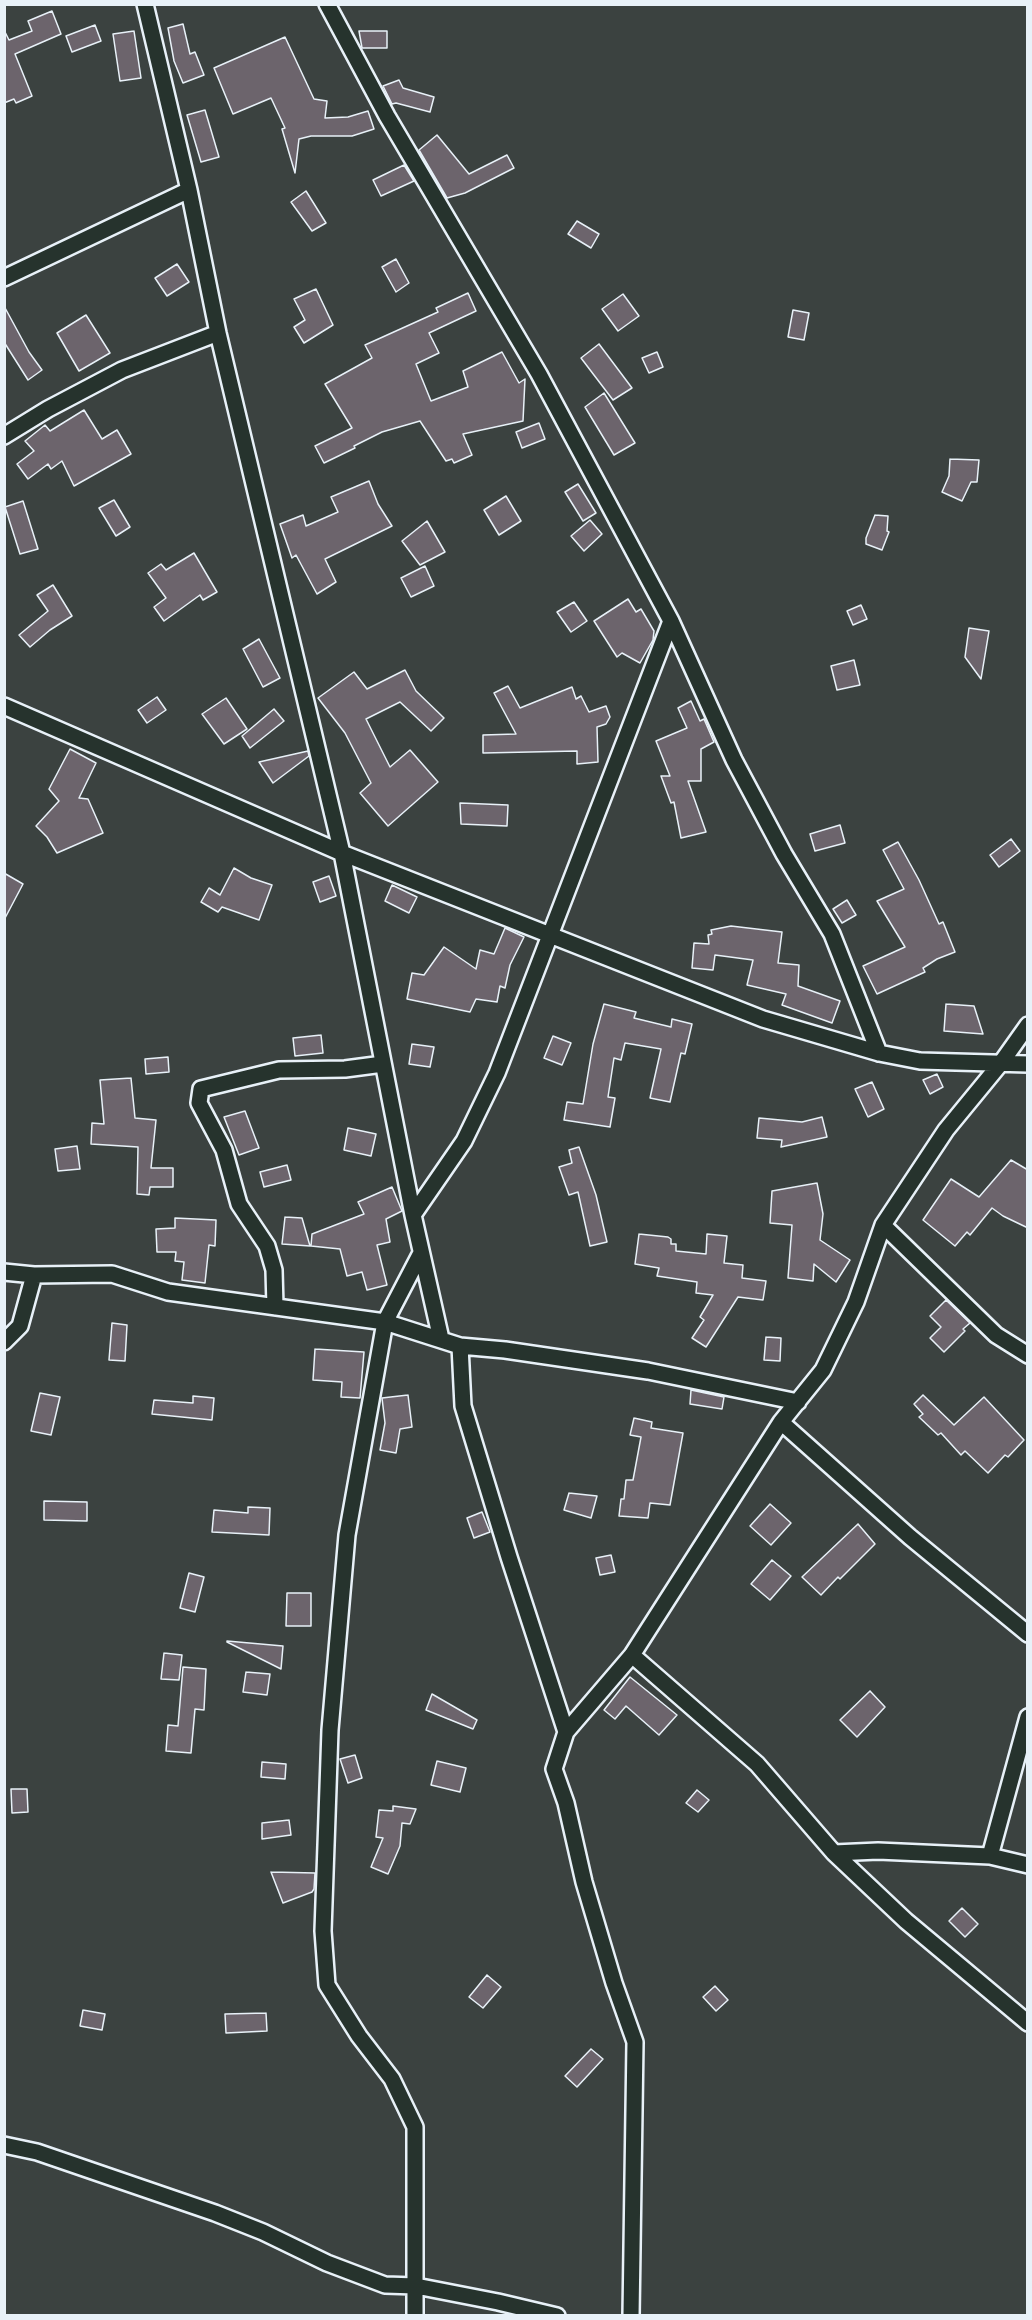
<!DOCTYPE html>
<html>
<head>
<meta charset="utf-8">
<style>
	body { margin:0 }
	#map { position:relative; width:1032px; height:2320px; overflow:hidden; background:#3b4240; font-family:Itim,sans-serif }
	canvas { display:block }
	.frame { position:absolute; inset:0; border:6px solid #e8f1f8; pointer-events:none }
</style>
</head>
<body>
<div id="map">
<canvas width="1032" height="2320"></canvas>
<div class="frame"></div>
</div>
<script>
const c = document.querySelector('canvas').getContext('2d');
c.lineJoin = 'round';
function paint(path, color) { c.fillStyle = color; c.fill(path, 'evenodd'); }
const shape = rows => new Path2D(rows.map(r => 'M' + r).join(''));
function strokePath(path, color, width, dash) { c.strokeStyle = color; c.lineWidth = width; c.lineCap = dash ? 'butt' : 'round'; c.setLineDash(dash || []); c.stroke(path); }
const building = shape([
	[52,11,61,34,15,54,32,96,16,103,14,99,4,103,4,30,9,40,32,31,28,21,52,11],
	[183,24,190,54,195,52,204,75,183,83,174,61,168,28,183,24],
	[95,25,101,41,72,52,66,36,95,25],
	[134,31,141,78,120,81,113,34,134,31],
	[359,31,387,31,387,48,362,48,359,31],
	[285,37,314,99,327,101,325,118,348,117,368,111,374,129,352,136,311,136,299,139,295,173,282,129,285,128,271,98,233,114,214,68,285,37],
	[399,80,403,88,434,97,430,112,396,103,392,104,383,86,399,80],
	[205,110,219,157,201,162,187,115,205,110],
	[437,135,469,174,507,155,514,168,465,193,447,198,419,150,437,135],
	[404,165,414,181,381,196,373,180,404,165],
	[306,191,326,223,312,231,291,202,306,191],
	[577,221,599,234,591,248,568,234,577,221],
	[396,259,409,283,396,292,382,267,396,259],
	[177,264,189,282,167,296,155,278,177,264],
	[316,289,333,325,304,343,294,327,305,320,294,299,316,289],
	[468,293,476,311,429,333,439,353,416,364,431,401,468,387,463,371,502,352,519,383,525,379,523,421,463,434,472,455,454,463,452,459,446,461,420,421,382,432,354,446,355,448,324,463,315,446,352,428,325,384,372,358,365,345,438,312,436,308,468,293],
	[623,294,639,316,618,331,602,309,623,294],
	[4,306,29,352,42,370,28,380,4,342,4,306],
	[793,310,809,313,804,340,788,337,793,310],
	[86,315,110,353,79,371,57,333,86,315],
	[599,344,632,388,613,400,581,358,599,344],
	[657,352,663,367,649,373,642,358,657,352],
	[604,393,635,443,614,455,585,407,604,393],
	[84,410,102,439,117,430,131,454,74,486,62,461,51,469,48,464,28,479,17,464,34,451,25,441,45,425,50,431,84,410],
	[539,423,545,439,522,448,516,432,539,423],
	[950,459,979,460,977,482,971,482,962,501,942,492,949,476,950,459],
	[369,481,378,504,392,526,325,559,336,582,317,594,296,555,292,558,280,524,303,515,306,526,338,512,331,497,369,481],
	[578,484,596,513,583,521,565,492,578,484],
	[506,496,521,521,499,535,484,510,506,496],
	[114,500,130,527,116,536,99,508,114,500],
	[23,501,38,549,20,554,5,507,23,501],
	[875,515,888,516,887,531,889,532,882,550,866,544,866,538,875,515],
	[590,520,602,534,584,551,571,536,590,520],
	[427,521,445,552,420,565,402,541,427,521],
	[194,553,217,592,203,600,200,595,164,621,154,607,166,598,148,573,161,564,166,570,194,553],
	[425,566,434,586,411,597,401,578,425,566],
	[53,585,72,616,50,630,30,647,19,635,48,611,37,595,53,585],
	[628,599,636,612,641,609,654,631,653,640,640,663,622,653,617,657,594,621,628,599],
	[574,602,587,621,571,632,557,612,574,602],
	[861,605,867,619,853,625,847,611,861,605],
	[969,628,989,631,981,679,965,657,969,628],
	[259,639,280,678,263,687,243,649,259,639],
	[854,660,860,685,837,690,831,666,854,660],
	[405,670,416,691,444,718,431,731,400,702,366,719,390,767,410,750,438,782,388,826,360,793,371,783,345,733,318,698,354,672,367,689,405,670],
	[508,686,520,708,572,687,576,699,581,696,589,712,606,706,610,717,606,724,597,727,598,762,577,764,577,751,483,753,483,735,516,734,494,693,508,686],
	[157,697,166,710,147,723,138,710,157,697],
	[226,698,247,729,224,744,202,714,226,698],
	[691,701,700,721,704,719,714,742,701,749,701,781,688,781,706,832,681,838,674,802,671,803,661,776,670,776,656,741,687,728,678,708,691,701],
	[274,709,284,721,250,748,242,736,274,709],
	[70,749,96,763,79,798,88,799,103,833,57,853,47,837,36,826,59,801,49,789,70,749],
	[308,751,309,756,273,783,259,762,308,751],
	[460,803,508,805,507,826,461,824,460,803],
	[840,825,845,843,815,851,810,834,840,825],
	[1011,839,1020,851,999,867,990,855,1011,839],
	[898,842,919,880,939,924,943,922,955,952,937,959,923,968,925,972,877,994,863,966,905,947,877,901,904,889,883,850,898,842],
	[234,868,251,878,272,885,259,920,222,907,218,912,201,902,209,888,220,895,234,868],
	[4,873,23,884,4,920,4,873],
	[329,876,336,896,320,902,313,882,329,876],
	[392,885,417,897,409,913,385,901,392,885],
	[847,900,856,915,842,923,833,909,847,900],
	[731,926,782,932,778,963,799,965,798,986,840,1001,832,1023,782,1005,786,994,747,985,753,960,715,955,713,970,692,968,694,943,709,944,708,935,712,934,711,930,731,926],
	[505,928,524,937,510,965,505,988,500,986,497,1002,476,999,470,1012,407,999,412,973,424,975,444,947,476,969,480,950,494,954,505,928],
	[604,1004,636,1012,634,1018,671,1027,672,1019,692,1024,685,1054,681,1053,670,1102,650,1098,661,1049,625,1043,621,1060,614,1058,608,1097,615,1098,610,1127,564,1120,567,1102,583,1104,593,1044,604,1004],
	[946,1004,974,1006,983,1034,944,1031,946,1004],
	[321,1035,323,1053,295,1056,293,1038,321,1035],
	[553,1036,571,1043,562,1065,544,1058,553,1036],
	[412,1044,434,1047,430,1067,409,1064,412,1044],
	[168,1057,169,1072,146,1074,145,1059,168,1057],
	[937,1074,943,1087,930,1094,923,1080,937,1074],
	[131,1078,135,1118,156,1120,151,1168,173,1168,173,1187,150,1187,149,1195,137,1194,138,1147,91,1144,92,1123,104,1124,100,1080,131,1078],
	[872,1082,884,1109,868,1117,855,1089,872,1082],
	[245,1111,259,1148,239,1155,224,1117,245,1111],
	[822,1117,827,1137,781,1147,782,1140,757,1138,759,1118,802,1122,822,1117],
	[348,1128,376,1134,371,1156,344,1150,348,1128],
	[77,1146,80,1169,58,1171,55,1149,77,1146],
	[579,1147,596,1195,607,1242,590,1246,578,1192,569,1195,559,1167,572,1163,569,1150,579,1147],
	[1011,1160,1028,1170,1028,1228,1003,1216,992,1208,970,1235,967,1232,955,1246,923,1220,951,1179,979,1197,1011,1160],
	[287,1165,291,1180,264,1187,260,1172,287,1165],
	[817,1183,823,1214,820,1240,850,1260,836,1282,814,1264,813,1281,788,1278,792,1225,770,1223,772,1191,817,1183],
	[392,1187,402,1211,386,1219,390,1242,377,1245,387,1285,367,1290,362,1272,347,1276,340,1249,311,1246,312,1234,364,1214,358,1202,392,1187],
	[285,1217,302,1218,310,1246,282,1244,285,1217],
	[175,1218,216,1220,215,1246,209,1245,205,1283,182,1280,184,1262,175,1261,176,1252,157,1252,156,1229,175,1228,175,1218],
	[639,1234,668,1237,671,1239,671,1244,676,1244,676,1251,706,1254,707,1234,727,1236,724,1263,743,1265,742,1278,766,1281,763,1300,738,1297,706,1347,692,1338,704,1320,700,1317,713,1295,696,1293,697,1282,657,1276,659,1268,635,1264,639,1234],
	[946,1300,970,1323,963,1329,965,1331,944,1352,930,1338,941,1327,930,1316,946,1300],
	[112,1323,127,1325,125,1361,109,1360,112,1323],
	[766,1337,781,1338,780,1361,764,1360,766,1337],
	[315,1349,364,1352,360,1398,341,1397,342,1382,313,1380,315,1349],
	[691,1390,724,1397,722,1409,690,1404,691,1390],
	[40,1393,60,1397,51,1435,31,1431,40,1393],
	[408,1395,412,1427,400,1429,396,1453,380,1450,385,1423,382,1398,408,1395],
	[923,1395,954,1425,984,1397,1024,1440,1008,1457,1005,1455,988,1473,965,1451,961,1455,941,1433,938,1435,919,1417,923,1414,914,1404,923,1395],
	[193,1396,214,1398,212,1420,152,1414,154,1400,193,1403,193,1396],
	[634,1418,652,1422,651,1428,683,1433,670,1505,650,1503,648,1518,619,1516,621,1499,624,1499,626,1480,633,1480,641,1437,630,1435,634,1418],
	[569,1493,597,1496,591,1518,564,1510,569,1493],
	[44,1501,87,1502,87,1521,44,1520,44,1501],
	[770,1504,791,1523,771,1545,750,1526,770,1504],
	[248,1507,270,1508,269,1535,212,1532,214,1510,248,1513,248,1507],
	[482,1512,490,1532,474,1538,467,1518,482,1512],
	[858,1524,875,1544,840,1579,838,1577,821,1595,802,1577,858,1524],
	[611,1555,615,1572,600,1575,596,1558,611,1555],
	[772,1560,791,1576,770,1600,751,1584,772,1560],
	[189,1573,204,1577,195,1612,180,1608,189,1573],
	[287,1593,311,1593,311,1626,286,1626,287,1593],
	[227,1641,283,1646,281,1669,227,1642,227,1641],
	[164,1653,182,1655,179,1680,161,1679,164,1653],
	[183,1667,206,1669,204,1710,195,1709,191,1753,166,1751,168,1725,178,1726,183,1667],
	[246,1672,270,1674,267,1695,243,1692,246,1672],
	[630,1677,677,1715,659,1735,626,1706,615,1719,604,1710,630,1677],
	[870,1691,885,1707,857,1737,840,1720,870,1691],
	[432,1694,477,1720,473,1729,426,1710,432,1694],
	[355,1755,362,1778,348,1783,340,1759,355,1755],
	[437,1761,466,1768,460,1792,431,1785,437,1761],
	[262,1762,286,1764,285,1779,261,1777,262,1762],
	[11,1789,27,1789,28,1812,12,1813,11,1789],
	[697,1790,709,1800,698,1812,686,1803,697,1790],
	[393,1806,416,1809,410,1824,402,1823,400,1846,388,1874,371,1867,383,1838,376,1837,379,1810,393,1811,393,1806],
	[289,1820,291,1835,262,1839,262,1823,289,1820],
	[271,1872,315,1873,314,1889,312,1892,283,1903,271,1872],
	[962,1908,978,1924,965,1937,949,1921,962,1908],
	[487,1975,501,1987,483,2008,469,1997,487,1975],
	[715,1986,728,2000,716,2011,703,1997,715,1986],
	[83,2010,105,2014,102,2030,80,2026,83,2010],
	[266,2013,267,2031,226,2033,225,2014,266,2013],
	[591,2049,603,2059,577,2087,565,2076,591,2049]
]);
paint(building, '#6c646c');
strokePath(building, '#e8f1f8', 1.5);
const minor = shape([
	[145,4,189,190,218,333,342,853,413,1215,441,1339],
	[327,4,387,116,539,374,671,621,734,760,784,854,832,934,879,1053],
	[4,278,189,190],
	[4,436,48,409,122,370,218,333],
	[4,706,342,853,763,1019,879,1053,920,1061,1028,1064],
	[413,1215,464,1141,497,1073,671,621],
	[883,1225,996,1335,1028,1355],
	[4,1272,34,1275,112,1274,168,1292,385,1322,460,1346,505,1350,648,1371,798,1402],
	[275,1307,274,1270,267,1246,239,1204,224,1150,199,1103,201,1089,279,1070,345,1069,383,1064],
	[4,1342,20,1326,34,1275],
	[460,1346,463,1406,509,1557,566,1732],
	[781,1422,910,1537,1028,1634],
	[632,1655,757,1764,834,1853,878,1851,990,1856,1028,1865],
	[834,1853,906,1921,1028,2023],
	[990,1856,1028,1717],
	[4,2145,37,2152,215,2213,263,2232,327,2263,385,2285,416,2286,498,2302,557,2316],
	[415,2316,415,2127,392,2079,359,2036,327,1985,323,1931,330,1730,347,1535,385,1322,421,1253],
	[631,2316,635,2042,614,1983,584,1882,566,1803,554,1769,566,1732,632,1655,781,1422,823,1370,856,1302,883,1225,946,1130,1001,1063,1028,1025]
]);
strokePath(minor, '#e8f1f8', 20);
strokePath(minor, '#26332d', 15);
</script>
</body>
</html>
